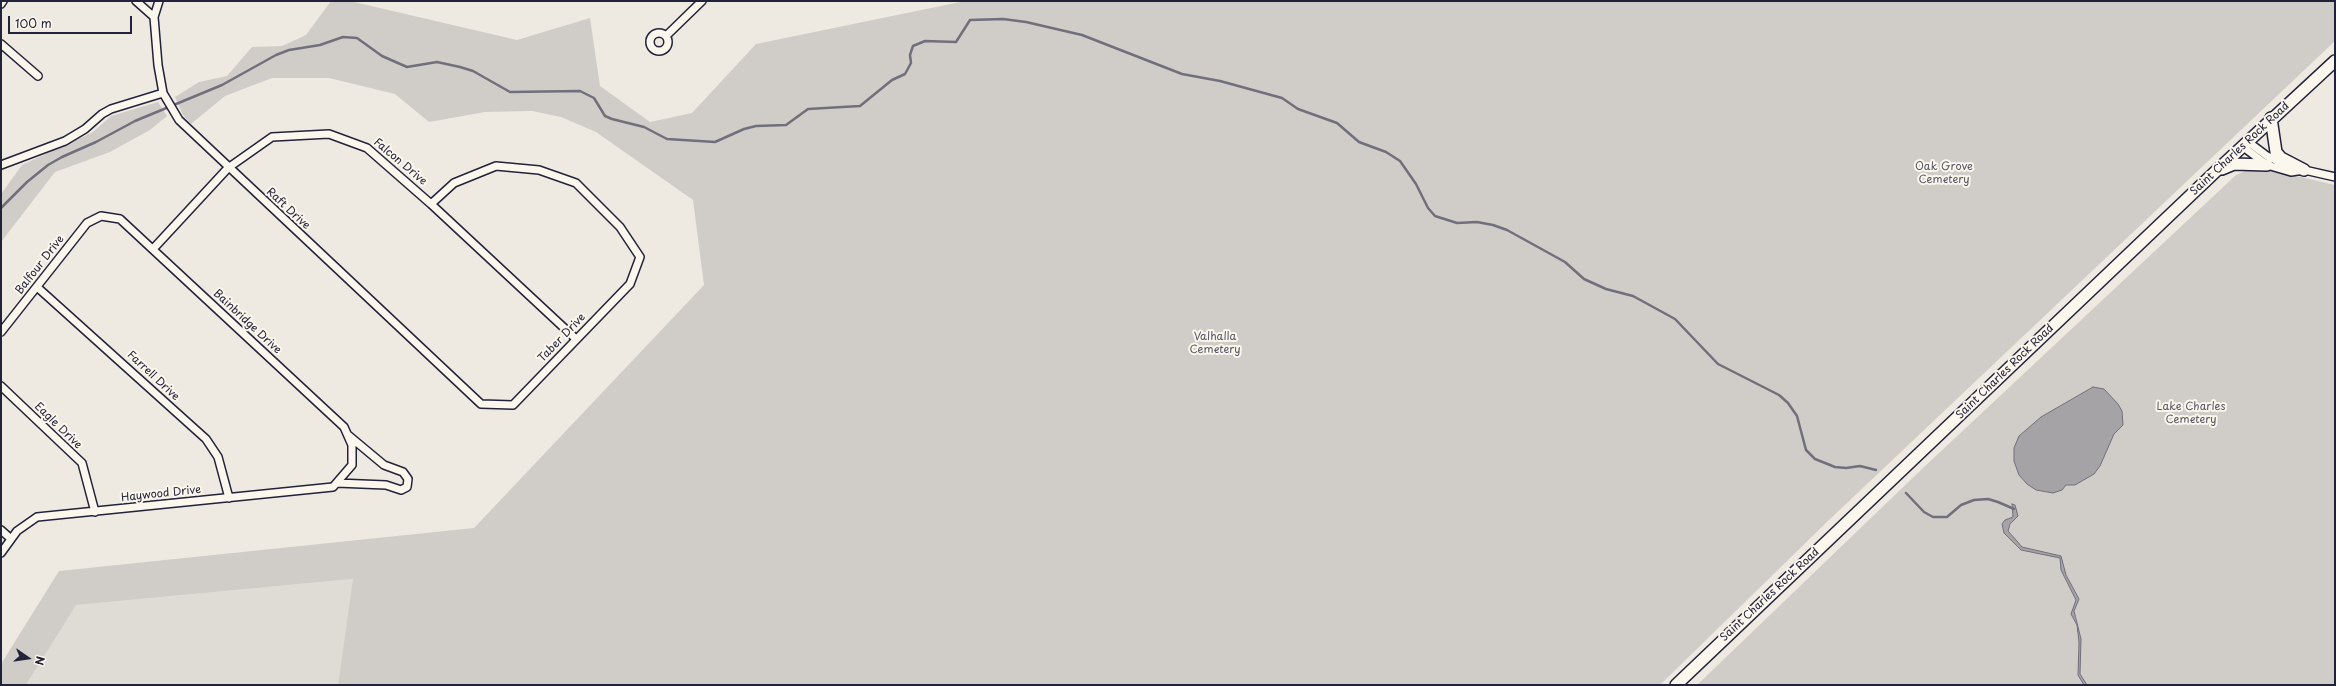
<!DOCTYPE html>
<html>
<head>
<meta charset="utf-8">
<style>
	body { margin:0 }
	#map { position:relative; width:2336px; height:686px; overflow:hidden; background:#eeeae2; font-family:"Playpen Sans",sans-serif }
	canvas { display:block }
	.frame { position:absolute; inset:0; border:2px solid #22223b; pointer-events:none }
	.north { position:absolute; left:8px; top:638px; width:40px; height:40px; -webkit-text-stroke:3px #fbf7ec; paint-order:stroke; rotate:103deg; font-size:11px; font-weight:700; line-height:16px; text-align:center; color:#22223b }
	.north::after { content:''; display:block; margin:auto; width:14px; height:18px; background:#22223b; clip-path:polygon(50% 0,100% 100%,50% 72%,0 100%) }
	.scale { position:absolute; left:8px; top:16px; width:124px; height:18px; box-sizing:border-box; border:2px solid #22223b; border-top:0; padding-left:5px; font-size:12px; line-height:14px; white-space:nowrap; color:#22223b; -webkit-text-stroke:3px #fbf7ec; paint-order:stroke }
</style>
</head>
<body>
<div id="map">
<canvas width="2336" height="686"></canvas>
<div class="frame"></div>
<div class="north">N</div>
<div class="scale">100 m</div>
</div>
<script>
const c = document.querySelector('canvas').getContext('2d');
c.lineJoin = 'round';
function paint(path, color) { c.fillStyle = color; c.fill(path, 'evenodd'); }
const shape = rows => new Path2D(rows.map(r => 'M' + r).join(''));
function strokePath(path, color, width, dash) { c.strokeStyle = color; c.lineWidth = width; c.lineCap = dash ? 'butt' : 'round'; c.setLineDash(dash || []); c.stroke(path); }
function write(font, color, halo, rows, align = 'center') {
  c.font = font + ' "Playpen Sans",sans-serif'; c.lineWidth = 4; c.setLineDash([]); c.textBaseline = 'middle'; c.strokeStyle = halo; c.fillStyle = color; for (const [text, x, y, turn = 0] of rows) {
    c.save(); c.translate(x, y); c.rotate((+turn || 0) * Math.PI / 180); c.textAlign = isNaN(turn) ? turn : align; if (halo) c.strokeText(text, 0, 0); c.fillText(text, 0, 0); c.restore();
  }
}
paint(shape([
	[354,579,338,685,26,685,75,605]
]), '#dfdbd5');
paint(shape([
	[331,1,350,1,517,40,590,18,600,86,650,122,692,113,756,44,965,1,2335,1,2335,41,1828,521,1660,685,338,685,353,579,76,605,26,685,1,685,1,664,59,571,474,528,704,285,693,200,596,132,561,117,532,111,485,112,429,122,395,94,329,78,272,78,225,96,191,124,183,115,175,97,199,82,227,76,252,47,282,46,306,35],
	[158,102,167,116,150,130,110,152,55,172,1,242,1,194,22,165,93,132,111,116],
	[2262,168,2335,185,2335,685,1697,685,1923,468,2236,175,2249,169]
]), '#d0cdc9');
const water = shape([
	[2093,387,2104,389,2118,404,2122,411,2123,425,2114,434,2100,466,2094,474,2075,485,2066,485,2062,490,2053,493,2036,490,2027,484,2019,475,2014,461,2014,448,2019,436,2041,417,2093,387],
	[2012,504,2015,505,2018,516,2010,524,2008,531,2016,540,2022,547,2061,556,2066,575,2079,599,2074,611,2081,639,2080,674,2087,685,2084,685,2078,675,2079,642,2077,625,2071,614,2076,600,2061,570,2060,558,2021,550,2004,533,2002,524,2005,520,2013,517,2012,504]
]);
paint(water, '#a6a3a7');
strokePath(water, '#716f7c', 1);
strokePath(shape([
	[1,208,27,182,48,165,62,157,96,142,135,121,222,85,276,55,289,50,320,45,343,37,357,38,382,56,407,67,437,62,460,67,473,71,510,92,580,91,594,98,605,116,612,119,644,127,667,139,715,142,744,129,756,126,786,125,808,109,860,106,892,80,905,74,911,63,910,55,913,46,925,41,956,42,970,20,1003,19,1026,22,1082,35,1182,74,1220,81,1282,98,1298,109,1337,123,1359,142,1386,152,1400,161,1416,184,1428,208,1435,216,1457,223,1477,222,1493,225,1507,230,1565,262,1584,279,1606,289,1633,296,1675,319,1718,364,1779,395,1788,403,1797,416,1806,450,1815,459,1835,467,1846,468,1860,466,1876,470],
	[1906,493,1924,512,1933,517,1947,517,1961,505,1974,500,1988,499,1998,502,2014,509]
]), '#716f7c', 2.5);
const street = shape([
	[136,1,154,17,158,65,163,93,179,120,481,404,513,405,630,284,640,257,620,227,576,183,539,170,496,166,454,183,431,204],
	[1,4,3,1],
	[154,17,159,1],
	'650 42a9 9 0 1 1 18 0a9 9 0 1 1-18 0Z',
	[666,36,702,1],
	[1,44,38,76],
	[2247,141,2267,156,2286,165],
	[2242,146,2267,165,2291,172,2304,170],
	[1,165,65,141,85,129,102,114,111,109,163,93],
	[2300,169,2335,177],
	[153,249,228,168,272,137,329,134,367,148,431,204,576,339],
	[37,287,206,439,218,457,229,498],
	[1,332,87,223,101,216,120,219,344,427,352,445,352,465,333,487,37,517,17,531,1,553],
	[1,386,82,463,95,512],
	[337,483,386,485,401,490,407,487,408,479,403,472,384,465,348,435],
	[1,530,10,538]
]);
const primary = shape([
	[2271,118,2276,152,2281,158,2304,170],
	[2222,169,2234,164,2267,165],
	[1676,685,2214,173,2335,61]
]);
strokePath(street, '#22223b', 10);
strokePath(primary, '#22223b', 14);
strokePath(street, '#fbf7ec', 7);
strokePath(primary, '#fbf7ec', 11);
write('11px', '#22223b', '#fbf7ec', [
	["Saint Charles Rock Road",2240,149,-43],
	["Falcon Drive",400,162,40],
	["Raft Drive",288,209,43],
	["Balfour Drive",40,265,-52],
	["Bainbridge Drive",247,322,43],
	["Taber Drive",562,338,-46],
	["Saint Charles Rock Road",2005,372,-44],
	["Farrell Drive",153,376,43],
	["Eagle Drive",58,426,44],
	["Haywood Drive",161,494,-6],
	["Saint Charles Rock Road",1770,595,-43]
]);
write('11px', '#565566', '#fbf7ec', [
	["Oak Grove",1944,167],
	["Cemetery",1944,180],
	["Valhalla",1215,337],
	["Cemetery",1215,350],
	["Lake Charles",2191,407],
	["Cemetery",2191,420]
]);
</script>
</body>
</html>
